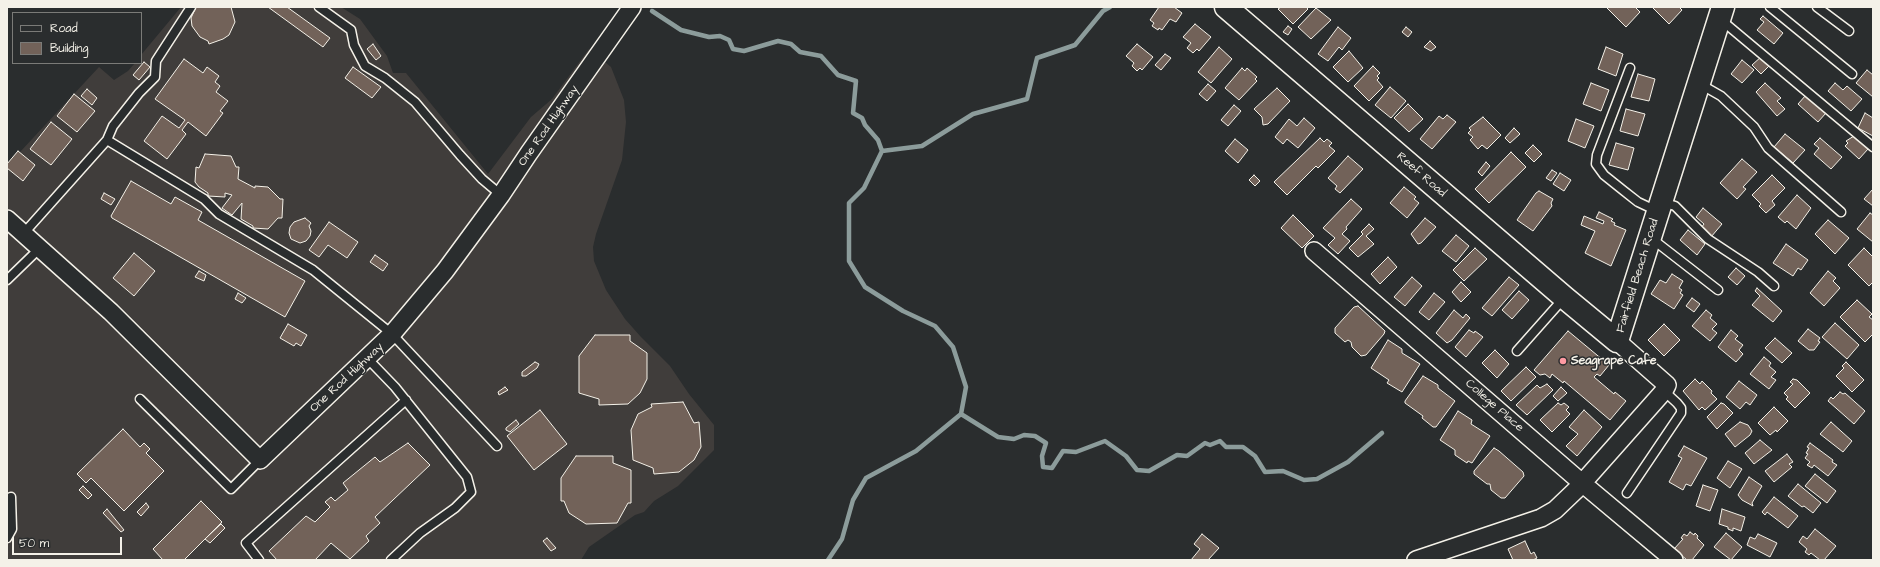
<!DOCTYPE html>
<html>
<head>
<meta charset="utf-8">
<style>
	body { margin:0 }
	#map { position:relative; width:1880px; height:567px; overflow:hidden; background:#2a2d2e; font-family:"Architects Daughter",sans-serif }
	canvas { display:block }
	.frame { position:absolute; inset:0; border:8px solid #f4f1e8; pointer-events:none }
	.legend { position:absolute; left:12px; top:12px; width:130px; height:52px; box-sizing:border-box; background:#2a2d2e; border:1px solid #7b7b78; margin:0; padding:5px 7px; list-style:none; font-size:12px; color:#f4f1e8 }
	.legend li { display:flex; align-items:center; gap:8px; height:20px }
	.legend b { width:20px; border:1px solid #7b7b78 }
	.scale { position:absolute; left:12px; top:537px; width:110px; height:18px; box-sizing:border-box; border:2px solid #f4f1e8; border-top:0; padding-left:5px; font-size:12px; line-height:14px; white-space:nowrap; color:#f4f1e8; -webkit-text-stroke:3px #2a2d2e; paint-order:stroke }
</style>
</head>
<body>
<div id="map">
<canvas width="1880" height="567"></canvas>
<div class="frame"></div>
<ul class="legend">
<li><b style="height:5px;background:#2a2d2e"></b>Road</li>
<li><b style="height:11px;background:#726259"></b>Building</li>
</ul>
<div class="scale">50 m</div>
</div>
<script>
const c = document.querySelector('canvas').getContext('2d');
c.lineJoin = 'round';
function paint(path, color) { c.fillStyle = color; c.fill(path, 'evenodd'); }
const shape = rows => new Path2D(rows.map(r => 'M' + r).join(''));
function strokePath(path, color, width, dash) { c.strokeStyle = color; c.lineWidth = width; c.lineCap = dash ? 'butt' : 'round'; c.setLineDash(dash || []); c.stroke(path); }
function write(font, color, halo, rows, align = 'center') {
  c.font = font + ' "Architects Daughter",sans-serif'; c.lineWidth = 3; c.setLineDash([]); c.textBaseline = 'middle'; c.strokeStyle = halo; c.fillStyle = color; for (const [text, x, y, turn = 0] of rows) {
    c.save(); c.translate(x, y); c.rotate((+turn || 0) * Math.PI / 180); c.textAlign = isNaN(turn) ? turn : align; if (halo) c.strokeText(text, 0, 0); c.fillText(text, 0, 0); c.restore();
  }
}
paint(shape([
	[181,7,341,7,360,19,387,56,393,73,406,73,488,174,531,117,552,99,589,49,611,67,624,100,626,122,622,160,596,234,593,247,594,261,606,290,625,319,641,337,670,366,689,394,714,425,714,450,678,486,654,501,644,512,635,515,589,547,581,560,7,560,7,166,99,67,114,80,128,71,135,63,141,63,141,55]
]), '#403d3b');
strokePath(shape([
	[652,11,681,30,709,37,720,36,729,40,733,49,744,51,778,41,791,44,800,52,821,56,838,75,856,81,853,113,862,118,865,125,878,140,882,151],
	[961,414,998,437,1014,439,1024,435,1035,436,1046,443,1042,456,1043,467,1052,468,1063,451,1076,452,1105,441,1126,456,1137,470,1149,471,1177,455,1187,456,1205,443,1210,445,1220,441,1226,447,1243,447,1255,456,1265,472,1283,471,1304,480,1317,479,1348,462,1382,433],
	[828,560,842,539,853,500,866,478,916,451,961,414,966,387,953,347,935,326,903,311,865,287,849,261,849,203,864,188,882,151,922,146,973,114,1027,99,1037,58,1075,45,1103,11,1110,7]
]), '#8c9c9b', 4.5);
const building = shape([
	[196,7,231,7,235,22,229,35,223,39,209,44,208,41,200,37,192,26,191,18,196,7],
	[268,7,287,7,330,38,323,47,268,7],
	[1159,7,1174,7,1182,13,1176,22,1170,19,1162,30,1159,28,1158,30,1152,26,1154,23,1150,20,1159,7],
	[1281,7,1306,7,1308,9,1293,24,1278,9,1281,7],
	[1606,7,1635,7,1640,12,1626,27,1606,7],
	[1652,7,1679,7,1682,10,1669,24,1652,7],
	[1316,8,1331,20,1311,39,1298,27,1316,8],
	[1763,16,1783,33,1774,44,1757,30,1764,22,1760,19,1763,16],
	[1195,24,1211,37,1199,51,1197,49,1193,53,1187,48,1191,43,1183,37,1195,24],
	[1288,26,1292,29,1288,35,1283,32,1288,26],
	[1338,27,1351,38,1342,50,1339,47,1328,61,1318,54,1338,27],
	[1406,27,1412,32,1408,37,1402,32,1406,27],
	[1430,41,1436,47,1431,51,1424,47,1430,41],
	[373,44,381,56,376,60,367,49,373,44],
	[1137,44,1153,57,1142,70,1140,68,1137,71,1132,66,1134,63,1126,56,1137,44],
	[1219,47,1232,59,1211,83,1198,72,1219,47],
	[1606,47,1623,54,1616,76,1598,69,1606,47],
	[1349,51,1363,68,1348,82,1333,67,1349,51],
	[1165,54,1171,58,1161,70,1155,65,1165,54],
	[1762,56,1770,65,1761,74,1752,65,1762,56],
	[184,59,203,73,207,67,219,76,215,82,220,86,216,92,228,101,220,111,223,113,206,136,188,122,182,130,186,134,167,159,144,141,162,116,179,128,185,120,155,99,184,59],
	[1742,60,1754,70,1742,83,1731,74,1742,60],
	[144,62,150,67,139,80,133,75,144,62],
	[1373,66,1380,73,1377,76,1379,78,1377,80,1383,87,1369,101,1354,86,1373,66],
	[353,67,381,87,372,98,345,78,353,67],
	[1242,68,1245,71,1247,68,1257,77,1255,79,1257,81,1239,100,1225,88,1242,68],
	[1867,70,1873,75,1873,97,1856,83,1867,70],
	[1638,74,1655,79,1649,101,1631,97,1638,74],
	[1591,83,1609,90,1601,111,1583,104,1591,83],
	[1765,83,1781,98,1777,101,1785,109,1777,116,1756,92,1765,83],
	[1835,83,1843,90,1847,86,1862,99,1851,111,1828,91,1835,83],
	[1208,84,1216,91,1207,101,1199,94,1208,84],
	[1390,87,1406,101,1391,118,1375,105,1390,87],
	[1277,88,1290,101,1268,124,1263,125,1262,117,1254,109,1277,88],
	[87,89,97,98,92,105,81,96,87,89],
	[74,94,95,111,77,132,57,116,74,94],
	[1806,95,1826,113,1818,122,1798,104,1806,95],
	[1408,104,1423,119,1409,132,1394,118,1408,104],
	[1234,105,1241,111,1228,126,1221,120,1234,105],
	[1626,109,1645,114,1638,136,1620,131,1626,109],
	[1865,113,1873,118,1873,136,1858,128,1865,113],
	[1447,115,1456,122,1432,149,1420,139,1439,116,1443,119,1447,115],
	[1483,117,1501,135,1487,149,1482,145,1478,149,1470,140,1473,137,1468,133,1471,130,1469,128,1483,117],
	[1304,118,1315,128,1298,148,1287,139,1283,144,1275,137,1289,119,1297,126,1304,118],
	[1576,119,1594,126,1585,148,1568,141,1576,119],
	[51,122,72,139,51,165,30,149,51,122],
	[1514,128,1520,134,1510,143,1505,138,1514,128],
	[1785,134,1805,150,1793,163,1774,147,1785,134],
	[1854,136,1868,149,1859,159,1845,146,1848,143,1846,141,1854,136],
	[1320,138,1324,142,1327,139,1332,143,1329,146,1335,151,1318,168,1316,166,1287,195,1274,182,1320,138],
	[1820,138,1842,157,1831,169,1814,154,1819,148,1814,144,1820,138],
	[1235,139,1248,150,1238,163,1225,151,1235,139],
	[1616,143,1634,148,1628,170,1609,165,1616,143],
	[1533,145,1542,154,1534,162,1525,153,1533,145],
	[18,151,35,165,23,181,7,168,7,164,18,151],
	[1511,152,1526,167,1489,203,1475,189,1511,152],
	[205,154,231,156,236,167,239,167,238,179,255,188,255,186,268,187,280,199,283,199,282,218,278,218,268,229,253,228,253,226,241,219,242,203,232,215,222,208,232,195,225,193,225,197,208,196,208,193,199,187,195,182,196,167,199,168,205,154],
	[1348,156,1363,169,1340,193,1335,189,1337,186,1328,178,1348,156],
	[1742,159,1757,172,1743,187,1746,189,1737,199,1720,183,1742,159],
	[1486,162,1490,166,1482,176,1478,172,1486,162],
	[1552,170,1557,173,1551,181,1546,178,1552,170],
	[1560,173,1571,180,1564,191,1553,184,1560,173],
	[1254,175,1260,181,1255,186,1249,180,1254,175],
	[1772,175,1785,188,1772,201,1775,205,1766,213,1759,206,1761,204,1752,195,1772,175],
	[131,181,171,204,175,197,202,212,198,220,305,281,285,317,112,218,111,216,131,181],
	[1404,187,1416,197,1414,199,1419,203,1407,218,1390,203,1404,187],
	[1873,189,1873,206,1864,199,1873,189],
	[1539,191,1553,199,1551,203,1552,206,1533,231,1517,220,1536,193,1539,191],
	[104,193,115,199,111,205,101,199,104,193],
	[1797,195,1811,208,1796,229,1787,221,1785,223,1778,217,1797,195],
	[1351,199,1362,209,1346,227,1347,229,1342,234,1350,241,1338,254,1328,245,1335,238,1323,228,1351,199],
	[1703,208,1722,224,1711,237,1701,228,1704,224,1696,217,1703,208],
	[1599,212,1613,219,1611,221,1615,223,1614,225,1626,230,1611,266,1585,253,1595,231,1581,225,1584,216,1603,224,1604,221,1596,218,1599,212],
	[1870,213,1873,215,1873,242,1857,229,1870,213],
	[1293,215,1314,236,1302,248,1281,228,1293,215],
	[305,218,311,223,309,226,311,231,310,236,306,241,300,243,291,239,289,233,290,227,294,222,305,218],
	[1425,218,1436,227,1421,243,1418,244,1411,234,1425,218],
	[1828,220,1849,238,1835,254,1815,234,1828,220],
	[329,222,358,242,347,258,328,245,319,257,309,250,329,222],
	[1369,224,1374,229,1366,236,1374,244,1358,257,1349,248,1363,234,1361,232,1369,224],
	[1688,230,1705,244,1697,255,1680,240,1688,230],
	[1456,235,1469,246,1456,262,1442,251,1456,235],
	[1786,244,1808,260,1801,270,1798,268,1793,276,1773,263,1786,244],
	[1475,248,1487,259,1464,281,1453,270,1475,248],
	[1864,248,1873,257,1873,282,1869,286,1848,265,1864,248],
	[134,253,155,271,134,296,113,278,134,253],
	[375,255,388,264,383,271,370,262,375,255],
	[1388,257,1397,267,1380,284,1371,274,1388,257],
	[1736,268,1745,276,1737,285,1728,277,1736,268],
	[199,271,206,275,204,281,195,277,199,271],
	[1828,271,1836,278,1833,281,1840,288,1824,306,1810,293,1828,271],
	[1672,274,1683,281,1679,288,1682,290,1680,293,1683,295,1674,309,1651,294,1660,280,1666,283,1672,274],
	[1412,277,1422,286,1405,306,1394,297,1412,277],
	[1509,277,1519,285,1492,316,1482,308,1509,277],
	[1461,282,1471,292,1461,302,1452,292,1461,282],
	[1757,288,1782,311,1773,322,1752,305,1760,296,1755,291,1757,288],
	[1519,291,1529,300,1512,319,1502,310,1519,291],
	[238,293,246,298,242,303,235,299,238,293],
	[1434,293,1445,302,1429,320,1419,312,1434,293],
	[1692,298,1700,304,1694,312,1686,306,1692,298],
	[1857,300,1872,314,1869,317,1873,320,1873,334,1865,342,1840,317,1857,300],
	[1358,306,1385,331,1384,334,1366,355,1361,356,1352,347,1351,342,1348,340,1345,342,1335,333,1335,328,1354,307,1358,306],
	[1454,310,1463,318,1466,314,1470,318,1452,340,1447,343,1436,333,1454,310],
	[1706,310,1712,315,1710,318,1717,324,1712,329,1717,333,1710,341,1692,326,1706,310],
	[1835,323,1859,345,1847,359,1822,337,1835,323],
	[288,324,307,335,301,346,296,343,294,346,280,338,288,324],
	[1664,324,1680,340,1664,356,1648,340,1664,324],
	[1808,329,1820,338,1818,341,1820,342,1814,350,1809,350,1798,341,1808,329],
	[1469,330,1474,333,1475,331,1483,337,1466,357,1455,347,1469,330],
	[1731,330,1738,336,1735,339,1743,345,1739,350,1743,354,1736,362,1718,347,1731,330],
	[1568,331,1609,365,1600,376,1597,374,1594,377,1614,394,1615,392,1626,401,1610,420,1564,381,1563,383,1552,374,1550,378,1545,374,1540,375,1534,370,1568,331],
	[595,335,630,335,630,341,647,353,647,379,640,393,628,404,599,405,599,399,579,393,579,356,595,335],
	[1775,338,1792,353,1782,363,1765,348,1775,338],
	[1388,340,1402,349,1402,353,1420,364,1402,392,1387,383,1389,380,1371,368,1388,340],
	[1495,350,1509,364,1497,378,1482,363,1495,350],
	[1764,357,1771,363,1769,366,1776,372,1771,377,1776,380,1769,389,1750,374,1764,357],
	[535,362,539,364,537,368,526,376,522,376,522,372,535,362],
	[1846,362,1864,380,1852,392,1836,376,1844,368,1842,366,1846,362],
	[1526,367,1536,377,1511,401,1501,391,1526,367],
	[1423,376,1438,385,1438,388,1455,401,1436,427,1433,427,1422,418,1423,416,1405,403,1405,401,1423,376],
	[1695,379,1700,384,1702,381,1712,391,1711,393,1717,399,1705,410,1702,407,1699,410,1683,391,1695,379],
	[1793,379,1797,380,1810,393,1795,408,1786,399,1788,397,1784,393,1793,384,1790,382,1793,379],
	[1739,381,1757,395,1750,405,1746,402,1740,409,1726,397,1739,381],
	[1547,384,1553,390,1527,415,1516,405,1537,385,1540,388,1547,384],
	[505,387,508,390,499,395,498,392,505,387],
	[1561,387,1567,393,1558,401,1553,396,1561,387],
	[1840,392,1843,394,1845,393,1865,411,1854,424,1828,401,1831,397,1833,399,1840,392],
	[683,402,694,423,699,422,701,447,694,460,679,472,654,474,653,468,633,460,631,430,638,414,652,407,651,404,683,402],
	[1558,403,1561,405,1564,403,1569,407,1566,410,1570,414,1552,432,1540,420,1558,403],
	[1721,403,1724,404,1733,413,1717,429,1707,417,1721,403],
	[1774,407,1788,421,1777,432,1776,430,1770,435,1758,423,1774,407],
	[540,410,567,444,534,470,507,436,540,410],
	[1584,410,1602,427,1577,456,1566,446,1578,434,1569,427,1584,410],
	[1458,411,1472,420,1471,424,1490,436,1472,463,1468,461,1467,463,1455,455,1455,450,1440,440,1458,411],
	[516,420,519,424,510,432,506,430,506,428,516,420],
	[1740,422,1748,425,1752,431,1750,435,1735,447,1725,434,1740,422],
	[1831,422,1852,441,1843,452,1820,434,1831,422],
	[123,429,140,447,144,443,150,449,146,453,164,471,124,511,91,478,86,483,77,474,123,429],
	[1760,440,1772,450,1754,464,1745,453,1760,440],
	[408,443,430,465,375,517,380,523,366,536,369,541,350,559,331,543,315,560,277,560,269,551,306,516,315,522,330,507,325,502,331,497,335,501,348,490,343,483,375,457,380,462,408,443],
	[1810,443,1833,460,1832,462,1837,465,1828,476,1814,465,1812,468,1807,465,1810,462,1805,458,1808,454,1806,453,1809,448,1807,447,1810,443],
	[1684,446,1707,458,1691,486,1686,484,1683,490,1669,482,1682,458,1678,456,1684,446],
	[1494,448,1499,451,1523,472,1524,476,1505,498,1501,498,1491,490,1490,484,1487,484,1474,474,1474,471,1494,448],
	[1787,454,1793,462,1789,464,1792,467,1774,482,1765,471,1787,454],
	[576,456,613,456,613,463,631,470,631,503,628,503,617,523,586,524,569,513,564,501,561,501,561,478,576,456],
	[1728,461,1742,469,1730,488,1717,478,1728,461],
	[1815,474,1836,491,1827,503,1805,486,1815,474],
	[1749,477,1762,486,1752,503,1753,506,1742,500,1738,495,1749,477],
	[1798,484,1821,503,1813,513,1804,506,1802,507,1788,496,1798,484],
	[1703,485,1718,490,1710,511,1696,506,1703,485],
	[83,486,92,495,88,499,79,490,83,486],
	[1774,497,1798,516,1788,528,1767,512,1765,515,1762,512,1774,497],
	[201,501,222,522,184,560,163,560,153,549,201,501],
	[146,503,149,507,141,516,137,512,146,503],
	[107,509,124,530,121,532,103,513,107,509],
	[1722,509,1745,517,1741,531,1733,528,1733,531,1728,529,1728,527,1719,524,1722,509],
	[221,524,225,528,210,543,205,539,221,524],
	[1815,529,1836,546,1824,560,1820,560,1811,553,1809,555,1805,552,1807,549,1799,542,1803,536,1807,539,1815,529],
	[1690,532,1694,535,1695,533,1698,536,1697,538,1704,545,1692,560,1687,560,1674,549,1683,539,1681,538,1684,534,1687,536,1690,532],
	[1726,533,1742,547,1731,560,1714,547,1726,533],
	[1202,534,1219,548,1208,560,1191,560,1200,549,1194,544,1202,534],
	[1758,534,1777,543,1770,557,1747,545,1750,537,1755,539,1758,534],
	[547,538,556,548,551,551,543,541,547,538],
	[1525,541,1531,554,1534,552,1537,558,1533,560,1513,560,1508,549,1525,541]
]);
paint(building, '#726259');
strokePath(building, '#f4f1e8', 1);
const lane = shape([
	[319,7,351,30,354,45,365,66,385,78,415,102,460,155,482,179,501,195],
	[1770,7,1852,74],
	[1817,7,1849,31],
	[1720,19,1873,147],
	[1630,68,1597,155,1596,164,1604,175,1624,191,1638,202,1657,211],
	[1700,84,1721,96,1754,127,1768,148,1841,212],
	[107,140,204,199,219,214,313,270,392,334,497,446],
	[1662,202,1675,206,1708,239,1758,272,1774,286],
	[24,233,107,140,113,126,139,93,155,77,156,61,191,7],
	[1651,238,1718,290],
	[7,280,40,248],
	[1517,351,1564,298],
	[367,358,395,387,467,477,471,492,455,508,420,533,391,560],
	[140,399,231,489,260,460],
	[1627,493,1681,413,1681,408,1677,403,1664,391],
	[7,538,12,529,11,497],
	[259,560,246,543,406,400]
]);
const street = shape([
	[7,219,111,312,260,460,392,334,445,271,501,195,529,153,632,7],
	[1314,251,1582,483,1674,560],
	[1416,560,1541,518,1555,510,1577,489,1664,391,1667,385,1617,341]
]);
const secondary = shape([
	[1226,7,1565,298,1617,341,1723,7]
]);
strokePath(lane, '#f4f1e8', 11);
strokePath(street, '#f4f1e8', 20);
strokePath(secondary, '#f4f1e8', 25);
strokePath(lane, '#2a2d2e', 8);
strokePath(street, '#2a2d2e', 17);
strokePath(secondary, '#2a2d2e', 22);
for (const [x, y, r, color] of [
	[1563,361,4,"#ff9aa2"]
]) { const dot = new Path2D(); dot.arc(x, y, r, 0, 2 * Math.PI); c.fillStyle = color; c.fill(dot); strokePath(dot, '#2a2d2e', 1.5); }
write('12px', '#f4f1e8', '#2a2d2e', [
	["One Rod Highway",549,126,-55],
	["Reef Road",1421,175,41],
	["Fairfield Beach Road",1638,276,-73],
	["One Rod Highway",347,378,-43],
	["College Place",1494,406,41]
]);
write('bold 12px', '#f4f1e8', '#2a2d2e', [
	["Seagrape Cafe",1571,361]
], 'left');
</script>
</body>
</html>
